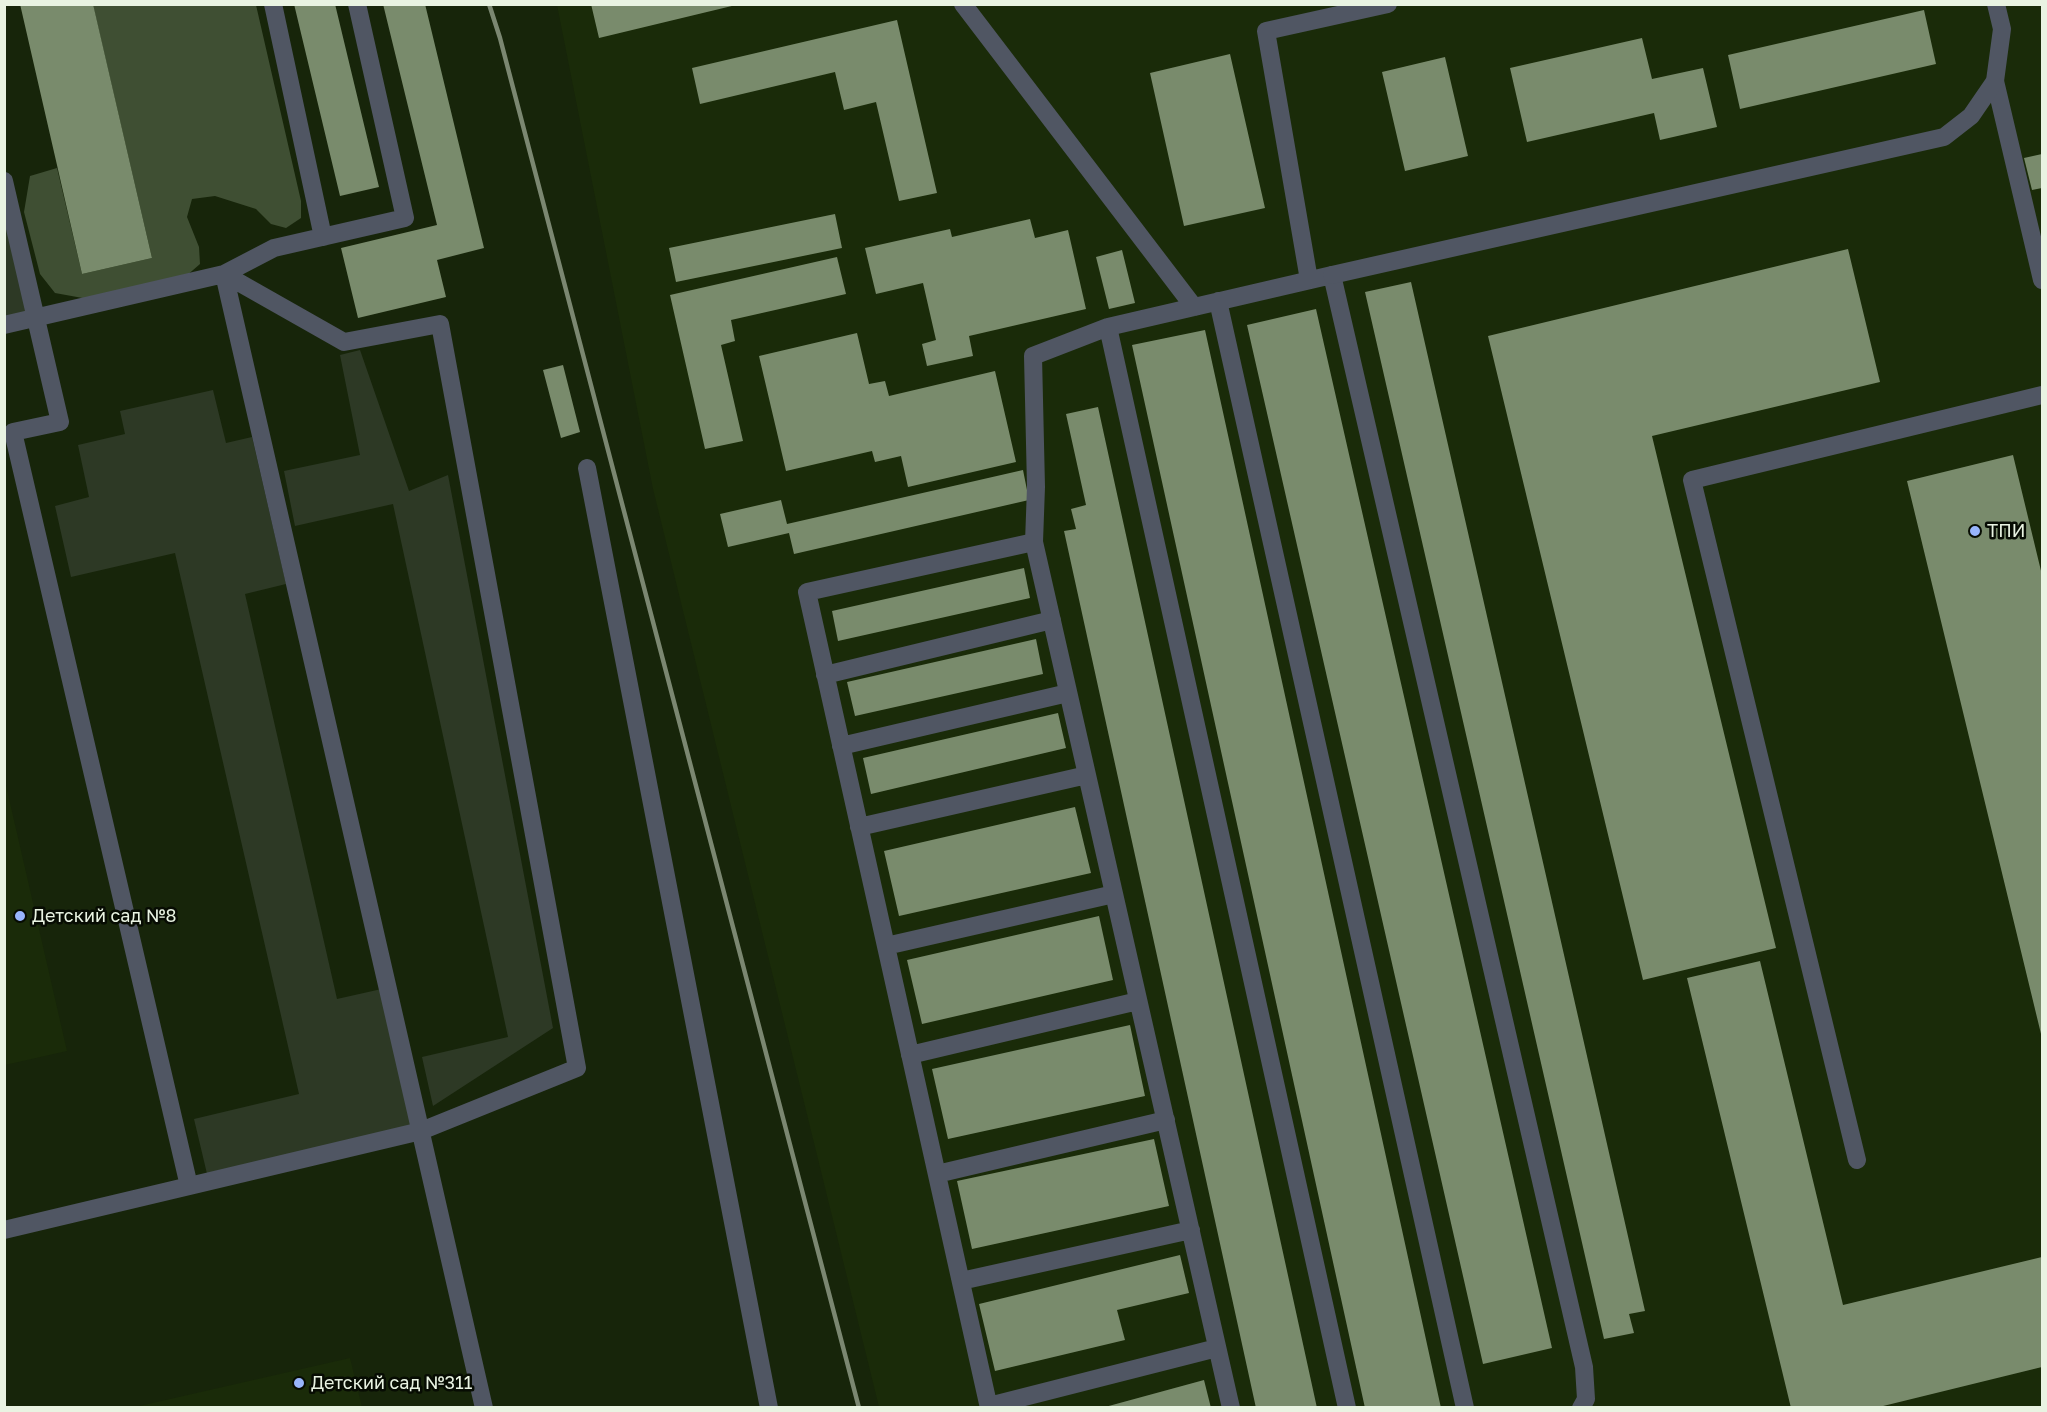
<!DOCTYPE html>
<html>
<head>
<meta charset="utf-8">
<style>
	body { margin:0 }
	#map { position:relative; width:2047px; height:1412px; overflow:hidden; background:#17250a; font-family:"Golos Text",sans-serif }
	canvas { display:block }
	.frame { position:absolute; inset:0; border:6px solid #e9f3e2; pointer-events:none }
</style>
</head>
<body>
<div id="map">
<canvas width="2047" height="1412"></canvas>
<div class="frame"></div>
</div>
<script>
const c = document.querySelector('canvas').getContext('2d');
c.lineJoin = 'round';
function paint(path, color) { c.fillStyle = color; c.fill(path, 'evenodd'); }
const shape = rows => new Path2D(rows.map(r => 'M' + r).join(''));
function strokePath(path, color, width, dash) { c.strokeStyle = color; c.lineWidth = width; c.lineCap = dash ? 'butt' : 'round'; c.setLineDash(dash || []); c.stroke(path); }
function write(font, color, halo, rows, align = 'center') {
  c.font = font + ' "Golos Text",sans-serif'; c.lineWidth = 5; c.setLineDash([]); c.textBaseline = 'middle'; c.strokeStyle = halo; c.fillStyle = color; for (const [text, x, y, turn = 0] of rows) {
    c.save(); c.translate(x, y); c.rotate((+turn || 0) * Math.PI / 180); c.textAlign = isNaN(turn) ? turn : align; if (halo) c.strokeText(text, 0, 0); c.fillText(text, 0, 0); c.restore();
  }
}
paint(shape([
	[557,5,2042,5,2042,1407,879,1407,653,489],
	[5,781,67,1051,5,1065,4,1065],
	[350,1358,362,1407,135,1407]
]), '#1a2b09');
paint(shape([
	[4,202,31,313,4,319],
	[360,350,409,491,448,475,553,1028,433,1106,422,1057,508,1037,393,504,295,526,284,471,360,455,340,355],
	[213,390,226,443,252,437,286,584,245,594,337,999,386,988,418,1130,208,1178,194,1119,299,1094,175,553,71,577,55,506,89,497,78,445,125,434,120,411]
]), '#2d3925');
paint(shape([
	[93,5,256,5,301,201,301,218,286,228,271,224,256,209,215,196,192,199,187,217,199,247,200,264,185,277,88,299,55,293,40,274,24,212,30,176,57,168,82,274,152,258]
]), '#3f4f33');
paint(shape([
	[20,4,93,4,152,258,82,274],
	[294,4,335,4,379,187,340,196],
	[383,4,425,4,484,248,437,260,446,297,358,318,341,248,437,225],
	[591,4,735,4,736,5,599,38],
	[1924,10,1936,64,1740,109,1728,55],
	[897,20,937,193,899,201,876,102,844,110,835,72,700,104,692,68],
	[1642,38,1652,79,1703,68,1717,127,1660,140,1654,113,1527,142,1510,68],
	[1230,54,1265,208,1184,226,1150,73],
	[1445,57,1468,156,1405,171,1382,72],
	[2042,154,2042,188,2032,190,2024,158],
	[835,214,842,248,676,282,669,248],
	[1030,219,1035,238,1068,230,1086,309,969,336,973,356,927,366,922,344,936,340,923,283,876,294,865,248,950,229,952,237],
	[1848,249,1880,382,1652,436,1776,948,1643,980,1488,336],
	[1122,250,1135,303,1109,309,1096,257],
	[837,257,846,294,731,320,735,341,721,345,743,441,705,449,670,295],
	[1411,282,1645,1311,1629,1314,1634,1333,1604,1339,1365,292],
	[1316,309,1552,1348,1483,1364,1247,325],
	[1205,330,1441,1408,1365,1408,1132,345],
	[857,333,869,384,885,381,889,396,995,371,1016,462,908,487,901,456,875,462,872,451,786,471,759,356],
	[563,365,580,432,561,438,543,370],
	[1098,407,1317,1408,1256,1408,1064,531,1076,529,1071,509,1086,505,1066,414],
	[2013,455,2042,575,2042,1038,1907,481],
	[1023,470,1029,500,794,554,789,533,728,547,720,514,781,500,787,524],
	[1024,568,1030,598,838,641,832,611],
	[1036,639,1043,674,855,716,847,682],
	[1058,713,1066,748,871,794,863,758],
	[1075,807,1091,873,899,916,884,851],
	[1099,916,1113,980,922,1024,907,960],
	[1760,961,1843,1305,2042,1257,2042,1367,1875,1408,1791,1408,1687,978],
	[1130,1025,1145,1096,948,1139,932,1069],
	[1154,1139,1169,1206,972,1249,957,1181],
	[1180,1255,1189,1293,1117,1310,1125,1340,995,1371,979,1304],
	[1204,1380,1211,1408,1105,1408,1105,1407]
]), '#798b6c');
strokePath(shape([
	[273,4,323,237],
	[963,4,1194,307],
	[1995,81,2042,280],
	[4,181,60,422,13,432,189,1186],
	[224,274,484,1408],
	[1309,280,1266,31,1388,4],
	[1218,301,1465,1408],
	[4,325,224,274,274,248,405,218,357,4],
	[1108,327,1347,1408],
	[587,468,769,1408],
	[825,675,1052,620],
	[841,746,1068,693],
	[859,827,1087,775],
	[886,946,1114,894],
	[910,1055,1138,1001],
	[1857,1160,1692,480,2042,395],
	[937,1174,1166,1120],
	[4,1230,421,1131,577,1068,440,324,344,342,224,274],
	[961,1281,1191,1230],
	[989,1406,1217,1348],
	[989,1408,807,592,1034,542],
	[1231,1408,1034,542,1036,487,1033,356,1108,327,1332,275,1584,1367,1586,1399,1581,1408]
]), '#505663', 18);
strokePath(shape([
	[1332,275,1944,137,1971,116,1995,81,2002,29,1996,4]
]), '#505663', 18);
strokePath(shape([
	[489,4,500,38,859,1408]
]), '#7b8771', 4.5);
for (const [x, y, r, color] of [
	[1975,531,6,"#98b5fd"],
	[20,916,6,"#98b5fd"],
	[299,1383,6,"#98b5fd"]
]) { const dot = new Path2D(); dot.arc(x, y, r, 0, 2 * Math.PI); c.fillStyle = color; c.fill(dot); strokePath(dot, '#070c03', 2); }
write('18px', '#e9f3e2', '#070c03', [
	["ТПИ",1987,531],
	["Детский сад №8",32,916],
	["Детский сад №311",311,1383]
], 'left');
</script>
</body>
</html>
